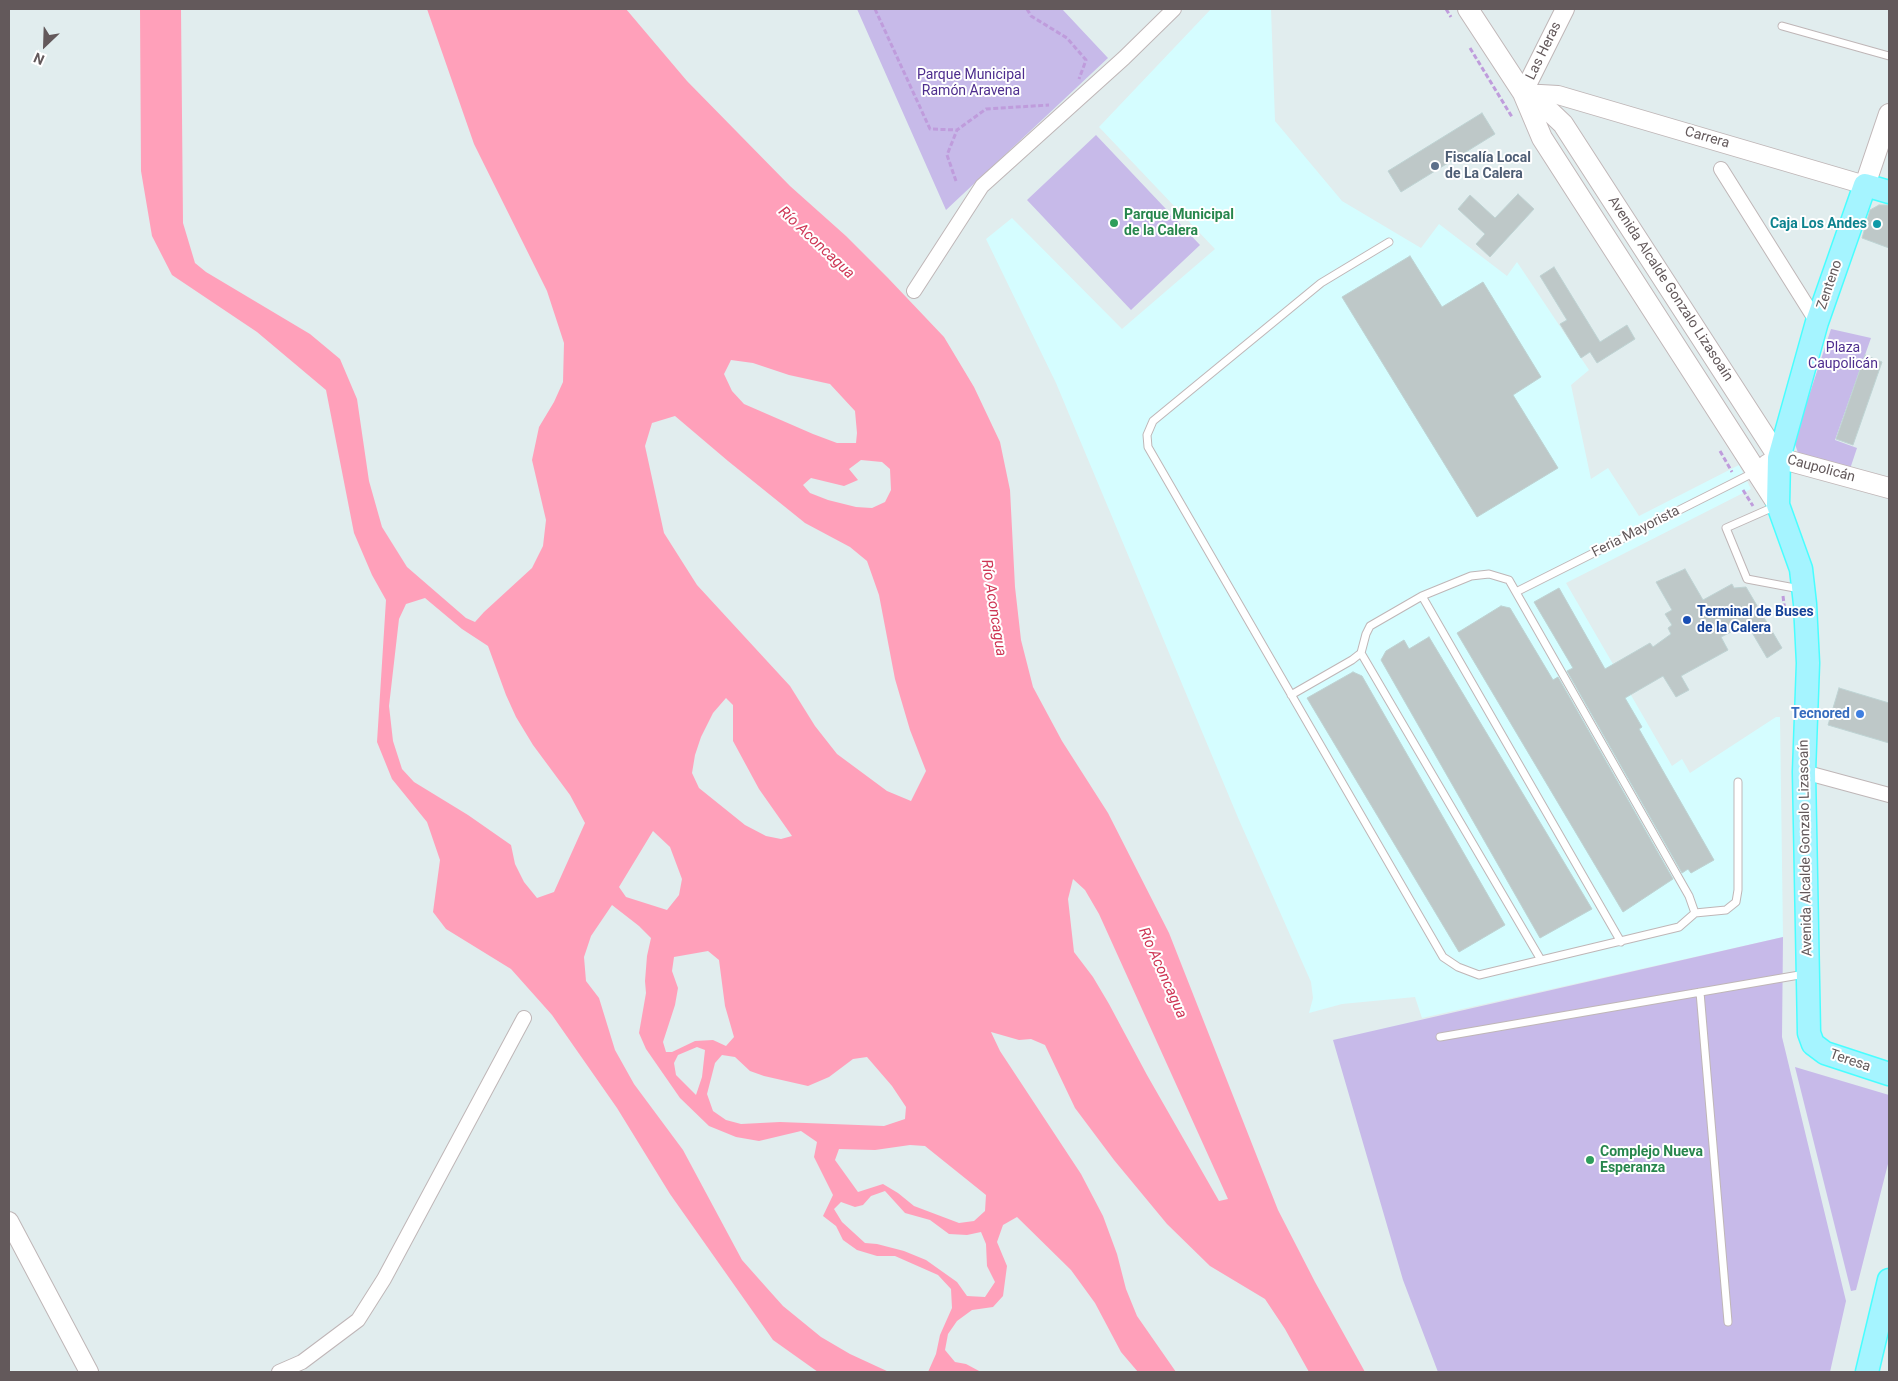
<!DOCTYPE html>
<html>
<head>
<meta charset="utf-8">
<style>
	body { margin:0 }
	#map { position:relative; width:1898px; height:1381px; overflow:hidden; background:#e1edee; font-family:Roboto,sans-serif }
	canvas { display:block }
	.frame { position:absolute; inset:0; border:10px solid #63595b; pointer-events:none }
	.north { position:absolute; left:20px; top:20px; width:50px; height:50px; -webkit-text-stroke:4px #fff; paint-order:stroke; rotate:204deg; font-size:14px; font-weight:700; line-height:20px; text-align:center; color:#63595b }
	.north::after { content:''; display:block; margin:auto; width:18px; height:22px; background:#63595b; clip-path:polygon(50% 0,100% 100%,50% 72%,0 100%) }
</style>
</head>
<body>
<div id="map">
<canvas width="1898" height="1381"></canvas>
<div class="frame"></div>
<div class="north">N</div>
</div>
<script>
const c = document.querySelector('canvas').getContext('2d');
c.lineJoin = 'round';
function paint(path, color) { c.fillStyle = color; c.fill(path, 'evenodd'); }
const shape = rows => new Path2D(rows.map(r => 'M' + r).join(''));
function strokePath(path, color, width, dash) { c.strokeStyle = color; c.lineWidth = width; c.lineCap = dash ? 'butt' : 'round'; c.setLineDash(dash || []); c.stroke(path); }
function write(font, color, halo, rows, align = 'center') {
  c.font = font + ' Roboto,sans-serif'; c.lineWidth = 4; c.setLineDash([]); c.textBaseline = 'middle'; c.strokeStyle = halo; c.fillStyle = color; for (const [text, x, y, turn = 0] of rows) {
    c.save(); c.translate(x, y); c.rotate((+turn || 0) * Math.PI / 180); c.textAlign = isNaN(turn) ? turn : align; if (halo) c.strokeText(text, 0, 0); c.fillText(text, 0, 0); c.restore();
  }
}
paint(shape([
	[1211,9,1271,9,1275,121,1342,201,1421,248,1439,224,1507,276,1517,262,1589,370,1571,385,1591,479,1608,468,1639,516,1739,465,1751,489,1566,583,1672,766,1682,759,1690,773,1776,717,1780,717,1783,937,1422,1018,1415,997,1342,1004,1309,1013,1313,998,1311,982,1239,820,1056,383,986,239,1012,218,1122,329,1215,249,1099,127]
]), '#d5fdff');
paint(shape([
	[857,9,1062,9,1108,58,946,210],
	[1096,135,1200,245,1131,310,1027,200],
	[1831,329,1871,338,1835,440,1857,448,1850,469,1799,456,1794,441],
	[1783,937,1782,1037,1846,1301,1830,1372,1438,1372,1403,1280,1333,1040],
	[1795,1067,1889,1095,1889,1160,1856,1290,1851,1291]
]), '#c7bae9');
paint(shape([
	[140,9,181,9,183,223,195,263,206,272,310,334,340,359,357,399,369,481,382,527,407,567,466,618,475,622,484,612,532,568,543,546,546,520,532,460,539,427,554,402,563,382,564,343,547,291,474,144,427,9,626,9,687,81,790,186,846,236,888,278,944,337,974,387,1000,442,1010,490,1015,587,1021,640,1033,687,1062,741,1108,813,1169,933,1278,1210,1315,1282,1365,1372,1309,1372,1285,1329,1265,1299,1210,1266,1167,1224,1114,1160,1075,1108,1045,1045,1031,1039,1019,1040,991,1032,1000,1051,1081,1174,1103,1216,1117,1254,1126,1289,1137,1316,1176,1372,1138,1372,1121,1352,1095,1303,1071,1270,1017,1217,1003,1225,997,1242,1007,1266,1003,1296,993,1307,972,1310,957,1321,948,1334,945,1350,955,1362,966,1364,981,1372,928,1372,936,1354,940,1335,952,1308,951,1289,938,1275,895,1256,877,1256,857,1250,843,1240,836,1226,823,1216,833,1195,814,1157,817,1142,801,1131,759,1141,736,1137,709,1126,680,1098,646,1049,639,1033,646,993,645,981,647,956,651,938,639,926,612,905,591,936,584,957,586,981,599,998,615,1050,634,1084,683,1150,742,1260,766,1287,783,1306,821,1337,850,1354,889,1372,818,1372,773,1340,670,1194,617,1108,552,1015,511,969,446,929,433,912,440,860,427,822,392,779,377,742,386,600,372,575,354,533,326,390,257,332,172,275,152,236,141,171],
	[731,360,753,363,789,375,830,384,855,411,857,433,856,443,837,443,813,434,744,404,732,391,724,374],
	[675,416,728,461,805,523,850,547,867,561,879,595,895,679,910,730,926,771,911,801,887,791,837,754,815,726,790,686,697,585,664,533,645,446,652,423],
	[861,460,882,462,890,469,891,490,885,502,872,508,856,507,828,500,810,493,803,485,811,478,844,486,858,480,849,469],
	[425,598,462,629,488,646,506,695,516,717,533,745,570,795,585,823,554,892,537,898,524,882,515,864,511,845,468,815,414,782,402,769,393,741,389,706,399,619,406,604],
	[726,698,733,705,733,741,759,789,792,836,781,839,766,836,745,825,699,788,692,773,695,755,701,737,713,713],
	[653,831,670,847,682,879,679,895,667,910,626,897,619,887],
	[1073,879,1085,890,1099,914,1228,1199,1219,1201,1147,1075,1109,1004,1093,977,1074,952,1068,899],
	[708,951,719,960,725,1006,734,1037,726,1046,713,1040,695,1041,672,1052,666,1052,663,1042,675,1005,678,988,672,971,674,957],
	[697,1047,705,1050,702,1077,696,1095,676,1075,674,1063,678,1055],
	[722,1055,735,1057,750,1071,764,1076,808,1086,829,1077,853,1059,867,1057,892,1086,906,1107,905,1119,884,1126,780,1122,741,1124,726,1120,713,1111,707,1094,715,1063],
	[910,1145,925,1146,986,1195,985,1211,974,1221,959,1223,914,1206,898,1193,883,1184,858,1192,835,1160,839,1149,875,1150],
	[885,1191,905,1213,930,1220,949,1234,967,1235,981,1232,986,1244,987,1266,995,1282,985,1297,967,1296,957,1282,926,1260,904,1251,877,1244,865,1243,842,1222,834,1209,841,1202,855,1207,863,1205,871,1196]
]), '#ffa0ba');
const building = shape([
	[1482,113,1495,134,1401,192,1388,171,1482,113],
	[1518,194,1534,209,1490,257,1476,244,1485,234,1458,209,1470,195,1495,218,1518,194],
	[1879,205,1889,205,1889,248,1862,238,1870,210,1879,205],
	[1410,256,1442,307,1483,282,1541,377,1513,395,1558,468,1477,517,1342,297,1410,256],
	[1554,267,1600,342,1627,325,1635,339,1597,363,1590,352,1581,358,1560,324,1567,320,1540,276,1554,267],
	[1865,355,1882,362,1853,445,1836,439,1865,355],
	[1685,569,1703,600,1732,584,1734,588,1746,587,1782,648,1767,658,1747,624,1721,637,1728,650,1681,676,1689,690,1676,697,1663,676,1625,698,1642,727,1639,729,1714,860,1691,873,1688,869,1682,873,1567,671,1573,668,1534,602,1559,588,1605,669,1650,643,1653,647,1671,634,1668,628,1672,625,1665,614,1672,610,1656,582,1685,569],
	[1501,606,1510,608,1553,680,1558,677,1673,879,1623,912,1457,633,1501,606],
	[1429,637,1592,909,1540,938,1381,660,1386,651,1404,640,1409,649,1429,637],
	[1353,672,1362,676,1505,925,1459,952,1307,698,1353,672],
	[1839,688,1889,703,1889,743,1828,725,1839,688]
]);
paint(building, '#bec8c8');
strokePath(building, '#bed3d3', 1);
const service = shape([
	[1782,26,1889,56],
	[1389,242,1321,283,1153,421,1147,435,1148,447,1443,957,1458,967,1479,975,1679,927,1695,913,1726,910,1736,902,1738,890,1738,782],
	[1776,506,1726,528,1747,579,1800,589],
	[1516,592,1755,472],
	[1422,596,1621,942],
	[1361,653,1541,960],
	[1291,695,1352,660,1361,653,1366,634,1370,626,1422,596,1471,576,1489,574,1509,580,1689,896,1695,913],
	[1700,992,1728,1322],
	[1440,1037,1805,974]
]);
const minor = shape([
	[1721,169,1817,322],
	[914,291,982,186,1124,58,1174,9],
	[1804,772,1889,795],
	[279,1372,302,1362,358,1320,384,1279,524,1018]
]);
const tertiary = shape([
	[1565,9,1523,93,1558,95,1865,185],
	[9,1221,89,1372]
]);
const secondary = shape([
	[1468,9,1523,93,1542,138,1778,505],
	[1523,93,1543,105,1563,124,1779,458],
	[1865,185,1889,114],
	[1767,465,1779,458,1889,488]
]);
const primary = shape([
	[1889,192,1865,185,1817,322,1779,458,1778,505,1801,569,1805,604,1808,663,1804,772,1809,1033,1813,1044,1825,1053,1889,1074],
	[1867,1372,1889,1280]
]);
strokePath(service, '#bfb6b7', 9);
strokePath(minor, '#bfb6b7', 16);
strokePath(tertiary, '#bfb6b7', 20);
strokePath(secondary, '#c1b7b8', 22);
strokePath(primary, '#49feff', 25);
strokePath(shape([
	[875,9,930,129,957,130],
	[1027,9,1031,16,1067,38,1086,60,1079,79],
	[1446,9,1451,17],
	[1470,48,1512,117],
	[956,181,947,155,957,130,986,109,1049,105],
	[1720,451,1732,472],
	[1743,490,1753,506],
	[1783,596,1785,612]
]), '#bf9cdc', 3, [5, 2.5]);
strokePath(service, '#fff', 7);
strokePath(minor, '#fff', 14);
strokePath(tertiary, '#fff', 18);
strokePath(secondary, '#fff', 20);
strokePath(primary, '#a5f4ff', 22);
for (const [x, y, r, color] of [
	[1435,166,5,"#5c6f8a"],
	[1114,223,5,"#2e9e5b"],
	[1877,224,5,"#0f9aa8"],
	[1687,620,5,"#1a4fb4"],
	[1860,714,5,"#3f7fe0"],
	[1590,1160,5,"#2e9e5b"]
]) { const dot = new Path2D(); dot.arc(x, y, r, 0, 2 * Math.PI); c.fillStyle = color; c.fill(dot); strokePath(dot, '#fff', 2); }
write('14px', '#63595b', '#fff', [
	["Las Heras",1544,51,-64],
	["Carrera",1707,138,16],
	["Zenteno",1830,285,-71],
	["Avenida Alcalde Gonzalo Lizasoaín",1670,289,57],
	["Caupolicán",1821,469,15],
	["Feria Mayorista",1636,532,-27],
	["Avenida Alcalde Gonzalo Lizasoaín",1806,848,-91],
	["Teresa",1850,1061,19]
]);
write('14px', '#4e2e8e', '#fff', [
	["Parque Municipal",971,75],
	["Ramón Aravena",971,91],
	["Plaza",1843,348],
	["Caupolicán",1843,364]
]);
write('bold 14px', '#4e5e75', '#fff', [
	["Fiscalía Local",1445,158],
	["de La Calera",1445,174]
], 'left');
write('bold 14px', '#27864d', '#fff', [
	["Parque Municipal",1124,215],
	["de la Calera",1124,231],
	["Complejo Nueva",1600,1152],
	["Esperanza",1600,1168]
], 'left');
write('bold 14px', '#0d838f', '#fff', [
	["Caja Los Andes",1867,224]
], 'right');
write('bold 14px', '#164399', '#fff', [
	["Terminal de Buses",1697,612],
	["de la Calera",1697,628]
], 'left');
write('bold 14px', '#366cbe', '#fff', [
	["Tecnored",1850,714]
], 'right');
write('italic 15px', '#ce3655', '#fff', [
	["Río Aconcagua",816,243,43],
	["Río Aconcagua",993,608,81],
	["Río Aconcagua",1162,973,66]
]);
</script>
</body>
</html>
